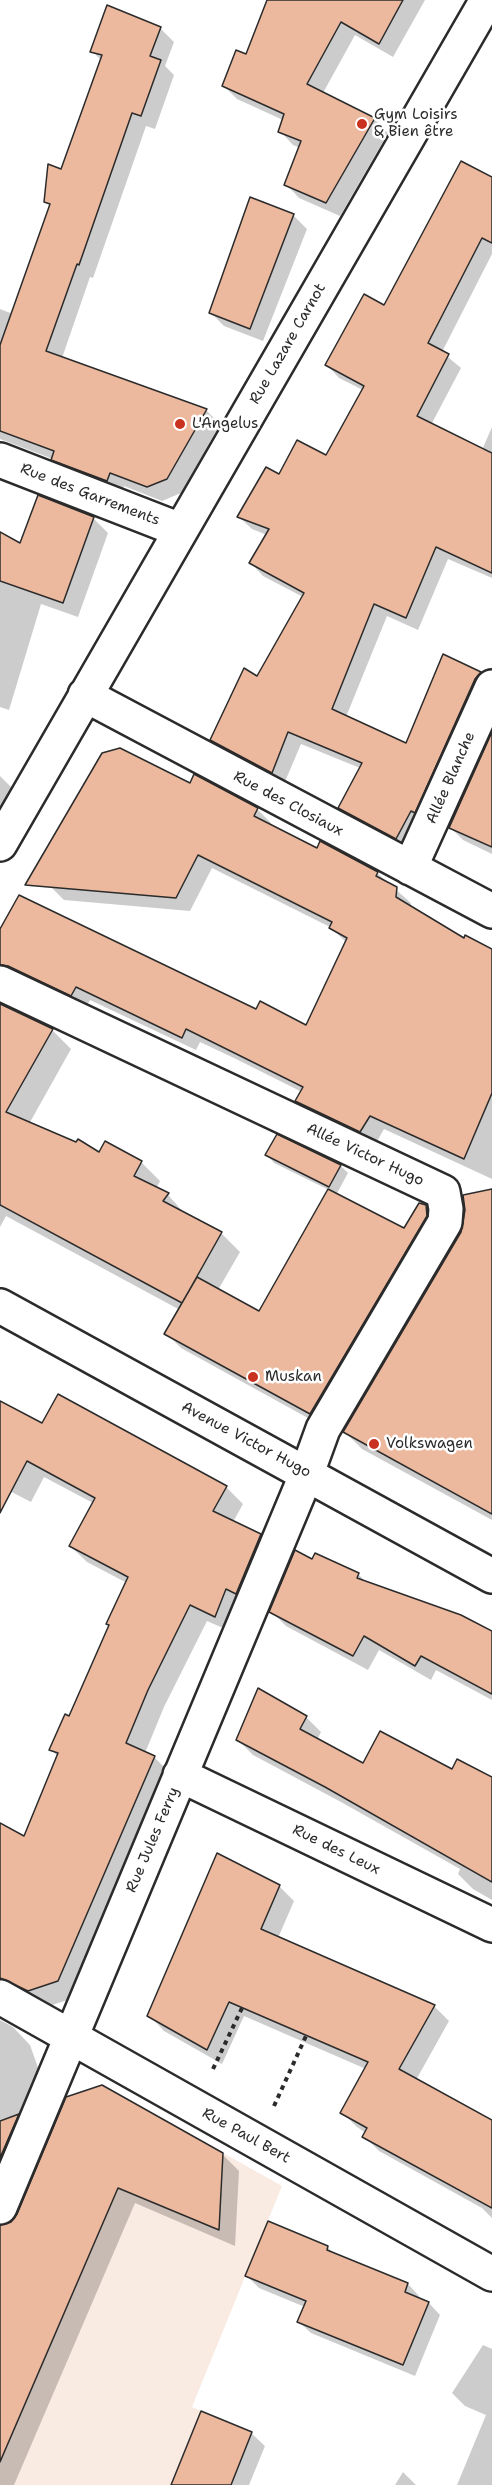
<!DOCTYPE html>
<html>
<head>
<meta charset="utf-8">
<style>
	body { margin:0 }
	canvas { display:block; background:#fff }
</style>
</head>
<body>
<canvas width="492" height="2485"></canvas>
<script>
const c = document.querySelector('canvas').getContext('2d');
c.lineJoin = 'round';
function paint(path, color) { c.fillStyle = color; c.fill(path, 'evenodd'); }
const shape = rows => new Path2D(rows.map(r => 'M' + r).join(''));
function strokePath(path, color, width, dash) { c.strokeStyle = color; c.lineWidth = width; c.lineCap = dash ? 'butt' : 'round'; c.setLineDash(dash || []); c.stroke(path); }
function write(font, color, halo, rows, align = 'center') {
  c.font = font + ' "Shantell Sans",sans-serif'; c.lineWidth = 5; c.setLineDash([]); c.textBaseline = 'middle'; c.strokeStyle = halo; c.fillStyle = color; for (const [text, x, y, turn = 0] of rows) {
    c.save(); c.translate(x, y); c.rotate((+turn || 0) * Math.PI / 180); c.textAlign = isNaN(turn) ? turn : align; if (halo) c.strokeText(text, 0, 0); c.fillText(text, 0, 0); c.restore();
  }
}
paint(shape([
	[102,2085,282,2186,192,2407,252,2432,231,2485,0,2485,0,2285,83,2092]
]), '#f9eae2');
paint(shape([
	[270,0,425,0,393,57,355,35,323,93,375,119,388,133,340,216,299,198,286,184,300,148,293,145,280,131,283,120,237,99,224,86,247,56],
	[160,28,174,42,165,66,174,75,155,129,146,126,93,278,90,277,62,358,206,410,220,424,181,493,162,501,124,486,121,494,67,473,53,459,0,439,0,309,13,314,51,207,46,202,62,171,102,61,92,51],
	[492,178,492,254,442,352,461,368,431,425,482,450,492,427,492,578,448,559,418,630,387,616,346,717,407,745,468,695,480,707,409,850,352,820,340,808,360,768,301,744,284,784,225,752,212,740,258,678,303,597,263,576,251,563,267,535,252,529,239,517,280,476,327,457,363,390,339,378,327,365,384,307],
	[293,215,307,229,263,341,224,326,211,313],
	[93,518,108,533,78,617,41,604,9,710,0,707,0,536,21,545],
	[492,736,492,854,463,840,451,828],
	[0,776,12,788,0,809],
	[191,785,257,809,271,823,270,826,317,850,321,843,377,873,411,903,410,907,492,977,492,1179,384,1129,375,1145,311,1115,297,1101,302,1092,234,1058,200,1042,196,1050,90,1000,85,1009,48,991,0,940,0,932,307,1027,347,943,330,927,212,868,190,911,64,900,50,886],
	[0,1005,52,1030,71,1049,29,1124,100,1154,141,1162,160,1181,156,1189,168,1195,186,1215,221,1233,240,1252,218,1290,259,1313,329,1190,274,1163,267,1155,277,1136,341,1166,348,1173,336,1195,405,1230,425,1206,441,1221,326,1428,181,1348,166,1333,180,1310,6,1216,0,1227],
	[492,1191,492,1520,362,1449,345,1432],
	[0,1403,42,1425,226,1487,243,1504,233,1522,260,1536,277,1552,232,1632,207,1621,164,1707,145,1753,154,1757,171,1774,74,1998,46,2007,0,2005,0,1824,24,1838,58,1757,51,1749,70,1718,127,1583,87,1562,70,1546,93,1503,44,1477,31,1502,0,1486],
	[313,1561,358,1574,367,1583,492,1633,492,1700,436,1670,431,1680,379,1650,368,1670,286,1626,271,1611],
	[306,1717,321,1732,317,1740,364,1765,452,1771,492,1779,492,1900,473,1889,458,1874,460,1869,341,1802,253,1755,238,1740],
	[279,1886,294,1901,278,1938,434,2006,449,2021,416,2080,492,2123,492,2218,482,2208,379,2151,364,2136,366,2133,357,2127,342,2112,366,2069,244,2016,222,2064,164,2031,149,2015],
	[0,2020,13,2027,30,2045,41,2076,0,2214],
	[222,2154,239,2171,235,2246,135,2203,14,2485,0,2485,0,2227,13,2223,19,2215],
	[327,2247,335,2254,408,2284,419,2296,418,2299,429,2303,440,2315,415,2376,311,2333,299,2322,305,2307,259,2288,247,2276],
	[483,2345,492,2349,492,2485,457,2485,486,2415,465,2406,452,2393],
	[251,2433,265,2446,249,2485,172,2485],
	[403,2472,416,2485,395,2485]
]), '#0003');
const building = shape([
	[267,0,403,0,379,44,341,22,307,84,375,118,326,203,284,185,301,141,278,132,284,114,222,86,236,50,246,54,267,0],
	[107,5,161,27,150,56,161,60,141,116,132,113,79,265,77,264,46,351,207,409,167,479,147,487,110,473,107,481,51,460,54,451,0,431,0,345,50,204,44,202,48,164,61,169,102,55,90,52,107,5],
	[461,161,492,177,492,243,482,238,428,343,449,354,417,416,492,453,492,573,436,547,406,618,374,604,332,709,406,743,443,654,481,672,475,679,415,813,411,811,396,839,338,808,362,763,288,732,272,773,210,740,244,668,257,676,304,593,249,563,269,529,237,517,266,467,279,474,297,440,326,455,364,386,325,365,364,294,384,305,461,161],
	[250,197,294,214,250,329,209,313,250,197],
	[38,495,94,517,63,603,0,581,0,532,20,543,38,495],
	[492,732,492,847,449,828,492,732],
	[120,748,190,783,194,774,258,808,254,816,317,848,320,841,378,872,376,876,397,887,396,897,464,938,465,935,492,949,492,1093,464,1159,370,1116,360,1132,295,1101,303,1087,186,1029,182,1038,76,987,71,996,8,966,0,965,0,929,19,895,256,1009,260,1001,306,1025,347,938,329,928,332,922,198,855,176,898,25,885,102,753,120,748],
	[0,1004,53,1029,6,1112,76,1142,78,1139,99,1152,105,1141,142,1161,134,1176,169,1193,163,1201,222,1232,182,1303,0,1205,0,1004],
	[277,1134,341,1165,329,1187,265,1155,277,1134],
	[328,1189,404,1228,419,1203,426,1205,427,1216,310,1414,164,1334,197,1277,259,1311,328,1189],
	[492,1189,492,1514,343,1432,461,1232,465,1210,463,1195,492,1189],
	[58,1394,227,1486,213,1511,261,1534,236,1594,226,1589,215,1617,190,1605,148,1690,126,1743,155,1756,58,1981,28,1991,0,1978,0,1823,24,1836,58,1753,49,1750,65,1714,69,1716,109,1625,106,1624,128,1577,69,1546,95,1498,27,1461,0,1513,0,1401,42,1423,58,1394],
	[295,1550,312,1559,315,1553,359,1573,357,1578,461,1615,492,1631,492,1694,421,1656,415,1666,364,1636,353,1656,269,1612,295,1550],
	[258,1688,307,1716,300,1729,363,1763,380,1731,452,1769,457,1759,492,1777,492,1882,325,1787,236,1740,258,1688],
	[217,1853,280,1885,261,1929,435,2005,399,2069,492,2120,492,2208,362,2137,367,2128,340,2113,368,2062,229,2002,207,2050,147,2016,217,1853],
	[102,2085,223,2153,219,2230,118,2188,0,2462,0,2225,11,2222,17,2214,66,2097,102,2085],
	[19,2114,0,2158,0,2121,19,2114],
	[268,2221,328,2246,327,2250,408,2283,405,2292,429,2302,403,2365,297,2322,306,2301,245,2276,268,2221],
	[201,2411,252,2432,231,2485,171,2485,201,2411]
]);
paint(building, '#ecb99e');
strokePath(building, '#2b2b2b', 1.5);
const street = shape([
	[0,460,180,530],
	[85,695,492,911],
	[0,844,487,0],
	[410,868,492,687],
	[0,983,443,1192,446,1209,445,1222,323,1429,307,1473,0,2207],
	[180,1775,492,1925],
	[0,1997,492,2274]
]);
const secondary = shape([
	[0,1306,492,1576]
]);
strokePath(street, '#2b2b2b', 38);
strokePath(secondary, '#2b2b2b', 38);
strokePath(shape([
	[213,2069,242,2008],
	[274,2106,306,2036]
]), '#2b2b2b', 4, [4.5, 4.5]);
strokePath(street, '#fff', 33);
strokePath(secondary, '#fff', 33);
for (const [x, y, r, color] of [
	[362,124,6,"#c8321e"],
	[180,424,6,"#c8321e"],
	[253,1377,6,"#c8321e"],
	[374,1444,6,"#c8321e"]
]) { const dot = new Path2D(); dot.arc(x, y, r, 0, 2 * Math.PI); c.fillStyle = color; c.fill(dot); strokePath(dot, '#fff', 2); }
write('15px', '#2b2b2b', '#fff', [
	["Gym Loisirs",374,115],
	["& Bien être",374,132],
	["L'Angelus",192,424],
	["Muskan",265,1377],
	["Volkswagen",386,1444]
], 'left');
write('15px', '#2b2b2b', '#fff', [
	["Rue Lazare Carnot",288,344,-60],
	["Rue des Garrements",90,495,21],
	["Allée Blanche",451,778,-66],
	["Rue des Closiaux",288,804,28],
	["Allée Victor Hugo",365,1155,25],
	["Avenue Victor Hugo",246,1440,28],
	["Rue Jules Ferry",153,1840,-67],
	["Rue des Leux",336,1850,26],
	["Rue Paul Bert",246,2136,29]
]);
</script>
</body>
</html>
